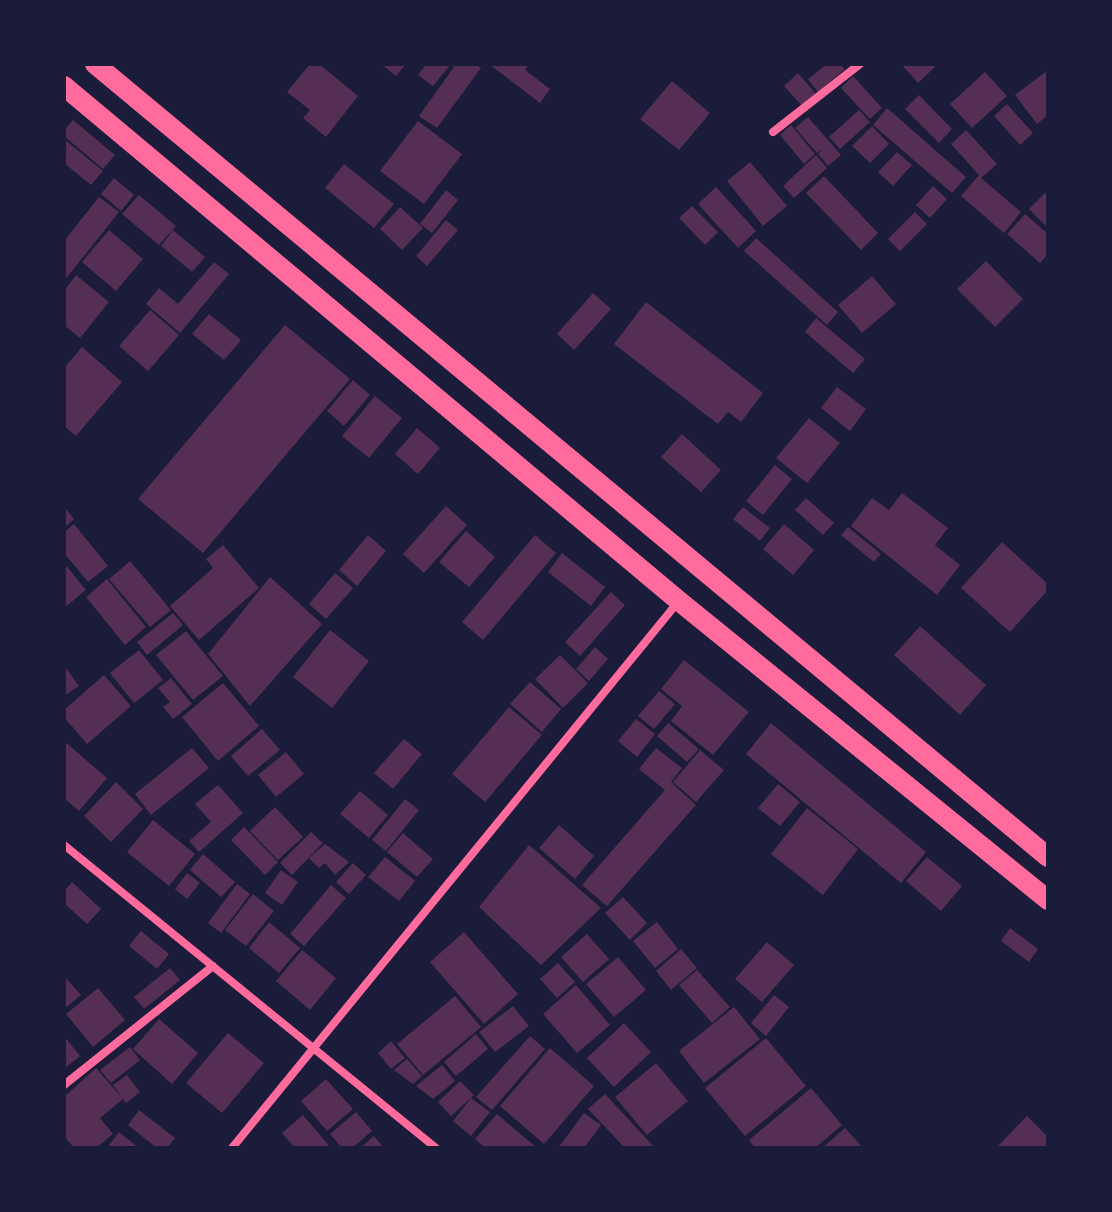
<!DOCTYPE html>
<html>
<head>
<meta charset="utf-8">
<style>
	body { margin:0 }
	#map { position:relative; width:1112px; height:1212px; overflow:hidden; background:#1b1b3a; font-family:Roboto,sans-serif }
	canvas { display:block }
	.frame { position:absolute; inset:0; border:66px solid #1b1b3a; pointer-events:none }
</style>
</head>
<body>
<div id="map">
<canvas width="1112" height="1212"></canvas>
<div class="frame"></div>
</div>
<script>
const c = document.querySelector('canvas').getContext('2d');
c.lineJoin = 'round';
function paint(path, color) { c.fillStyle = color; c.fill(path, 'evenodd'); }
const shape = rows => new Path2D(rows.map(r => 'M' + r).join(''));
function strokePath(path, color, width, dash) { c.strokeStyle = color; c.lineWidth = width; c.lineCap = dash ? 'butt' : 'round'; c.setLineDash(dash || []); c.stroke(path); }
paint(shape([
	[310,64,319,64,358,96,326,137,303,118,310,110,287,92],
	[381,64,406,64,396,76],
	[426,64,451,64,433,86,418,75],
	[456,64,476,64,481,68,437,128,419,116],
	[489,64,529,64,525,70,550,89,540,103],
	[827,64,840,64,845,69,818,92,808,79],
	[901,64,938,64,918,83],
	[1048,70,1048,115,1037,124,1015,95],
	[985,72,1007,96,972,128,950,104],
	[798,73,816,94,802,106,784,86],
	[853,76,882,108,870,119,841,88],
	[672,81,710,113,679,150,640,119],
	[919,95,952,129,939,143,905,109],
	[1007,104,1033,133,1020,145,994,116],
	[887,108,966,177,952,193,873,125],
	[859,110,870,122,840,149,829,137],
	[808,117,841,155,828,166,818,154,822,149,817,153,795,128],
	[73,120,115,155,103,169,64,136,64,131],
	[418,121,462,154,424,204,380,171],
	[791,125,815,154,804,164,780,135],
	[872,126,889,144,870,163,852,146],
	[966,130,997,164,981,178,1021,212,1004,233,961,196,979,175,951,144],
	[64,139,103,171,91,185,64,163],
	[897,152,912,165,893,186,878,172],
	[816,155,827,168,794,198,783,186],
	[750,162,787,206,763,226,727,181],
	[344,164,394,204,374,228,325,188],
	[824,176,878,233,861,250,806,193],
	[114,178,134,195,121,211,101,194],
	[933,186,947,199,930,218,916,205],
	[716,187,756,231,738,248,698,204],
	[446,190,458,200,432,233,420,224],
	[1048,190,1048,228,1029,209],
	[139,195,176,226,159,245,122,214],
	[99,197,119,212,64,281,64,241],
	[692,206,718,232,705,245,679,218],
	[400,207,423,228,402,250,380,229],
	[915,212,927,224,900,251,888,239],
	[1025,214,1048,234,1048,254,1040,263,1007,234],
	[446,220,458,230,427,266,416,256],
	[109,230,143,259,116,291,82,262],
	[173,230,205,257,192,272,161,246],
	[756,238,838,312,827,325,744,251],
	[986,261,1023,299,995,327,957,289],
	[214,262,229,274,180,333,146,304,159,288,178,304],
	[76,275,109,302,80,338,64,325,64,291],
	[872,276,896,304,862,333,838,305],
	[593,293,611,309,574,350,557,334],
	[646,302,763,393,741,422,728,412,718,424,614,344],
	[150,310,179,335,148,371,119,346],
	[209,314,241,340,224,360,192,334],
	[816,318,865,359,853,373,805,332],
	[285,325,350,379,203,553,138,499],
	[82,347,122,382,76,436,64,426,64,368],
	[353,380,370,395,344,426,327,411],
	[837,387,866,409,850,431,821,408],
	[375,396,402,418,369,458,342,436],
	[809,418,840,443,807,483,776,458],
	[417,428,440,448,418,474,395,454],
	[682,434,721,470,701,492,661,457],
	[775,465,792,479,763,515,746,501],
	[902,493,948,528,935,545,960,565,937,595,851,526,872,498,889,510],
	[806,498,834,523,823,535,795,510],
	[446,506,467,525,424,573,403,554],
	[64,507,74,519,64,528],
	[743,507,770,528,760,541,733,519],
	[74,524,108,566,88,582,64,553,64,532],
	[784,524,814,550,793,575,763,549],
	[848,527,881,554,874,562,841,535],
	[466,531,495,557,469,587,439,562],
	[368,535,386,551,357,586,339,570],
	[535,535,556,553,483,640,462,622],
	[1002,542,1048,584,1048,590,1010,632,961,588],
	[223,545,259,588,199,640,170,606,213,568,206,559],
	[562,553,605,587,591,606,548,572],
	[130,561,171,610,150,627,109,579],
	[64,563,86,590,64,608],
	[335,573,353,588,326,619,309,604],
	[270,577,322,624,250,706,208,654],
	[107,579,146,627,125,645,86,597],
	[611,592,625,605,580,656,565,642],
	[173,613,183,625,147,655,137,642],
	[920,626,986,685,960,715,894,655],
	[330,630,369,661,332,708,293,677],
	[186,631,223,676,193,700,156,655],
	[595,647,608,659,589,681,576,669],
	[139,650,163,680,134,703,110,673],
	[560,655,588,683,563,708,535,679],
	[684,660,749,712,713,755,671,721,682,706,661,689],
	[64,665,79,686,64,696],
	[104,675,131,706,87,744,64,717,64,710],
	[171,678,192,704,173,719,163,707,170,702,158,688],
	[530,682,561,709,542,732,510,704],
	[223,683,259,726,218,761,182,717],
	[659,691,675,704,654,729,638,716],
	[509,707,542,735,485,802,452,774],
	[636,719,655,734,637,757,618,741],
	[668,723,699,749,687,762,657,736],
	[771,723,926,852,901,883,746,754],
	[262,729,280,750,248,776,231,756],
	[404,739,422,754,393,789,374,773],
	[64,741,107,778,79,811,64,798],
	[192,748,209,768,151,815,135,794],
	[656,748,682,768,671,782,696,805,607,906,582,885,665,790,639,769],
	[700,750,724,770,696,802,673,782],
	[286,752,304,774,276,797,258,775],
	[116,782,143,809,111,842,84,816],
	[778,784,800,802,780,826,758,808],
	[218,785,243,813,199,852,189,841,211,822,195,804],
	[360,791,388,815,369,838,340,814],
	[405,799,419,810,386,851,372,840],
	[275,807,303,837,278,860,250,831],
	[807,808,858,849,823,895,771,854],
	[153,820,195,854,169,886,127,852],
	[559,825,594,856,575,879,539,848],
	[244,827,278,862,265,875,231,840],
	[311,832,323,843,292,875,280,863],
	[403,833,433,859,417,877,387,852],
	[325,844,349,862,335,875,325,863,319,868,309,858],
	[529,845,601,908,541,965,479,907],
	[203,854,235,882,221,897,190,870],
	[385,857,415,881,399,901,368,877],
	[927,857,962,886,941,911,906,881],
	[353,863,366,875,349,894,336,882],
	[281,870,298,882,282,905,265,893],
	[187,873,200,883,187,899,175,889],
	[72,882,101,909,87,924,64,903,64,891],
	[237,884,250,894,221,933,208,923],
	[331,885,346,898,304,946,290,934],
	[253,894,274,911,246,946,225,930],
	[623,897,647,923,630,940,605,913],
	[269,922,300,948,279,973,249,948],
	[657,922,678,949,655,968,633,941],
	[1010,928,1038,949,1029,962,1001,941],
	[141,931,169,954,157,969,129,946],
	[464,932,518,994,484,1024,430,962],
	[587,934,609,959,583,982,561,957],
	[767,942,794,965,762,1002,735,979],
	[681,949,697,968,671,990,656,971],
	[302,950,336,978,310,1010,276,981],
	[618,957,646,990,614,1017,586,984],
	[558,963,575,982,557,998,540,979],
	[170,968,180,980,144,1009,134,997],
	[697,970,730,1007,712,1023,679,985],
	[64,976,81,995,64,1009],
	[576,985,610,1025,577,1053,543,1014],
	[98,988,125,1020,93,1047,66,1014],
	[774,995,789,1007,766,1036,751,1023],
	[455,996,481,1027,423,1075,397,1044],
	[513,1006,529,1026,495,1052,479,1032],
	[734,1007,760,1039,704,1083,679,1051],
	[159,1019,198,1053,172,1084,133,1049],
	[624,1023,651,1052,614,1087,587,1058],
	[228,1033,264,1063,222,1113,186,1083],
	[476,1034,488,1049,456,1076,444,1062],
	[64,1036,80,1056,64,1069],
	[530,1036,545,1049,492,1110,476,1097],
	[766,1038,806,1086,745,1136,705,1088],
	[391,1041,405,1058,391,1069,378,1053],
	[130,1047,140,1060,111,1083,100,1070],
	[550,1048,594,1086,544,1144,500,1106],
	[407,1059,422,1076,413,1084,394,1070],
	[656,1063,688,1101,647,1135,615,1097],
	[442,1065,455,1081,433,1099,416,1086],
	[96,1068,123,1099,100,1118,113,1134,96,1148,74,1148,64,1136,64,1097],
	[127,1075,140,1092,126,1103,113,1085],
	[326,1079,353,1109,327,1131,301,1101],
	[460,1081,474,1095,451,1116,438,1102],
	[811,1088,842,1125,815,1148,755,1148,749,1140],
	[605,1094,655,1148,625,1148,588,1109],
	[471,1098,490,1112,471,1136,453,1121],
	[139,1110,175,1138,167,1148,157,1148,128,1125],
	[356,1112,372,1131,352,1148,342,1148,330,1134],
	[584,1113,601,1125,584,1148,558,1148],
	[497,1114,537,1148,485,1148,475,1139],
	[303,1115,331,1148,295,1148,282,1133],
	[1027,1116,1048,1137,1048,1148,996,1148],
	[845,1128,863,1148,822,1148],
	[119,1132,139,1148,107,1148],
	[374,1136,384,1148,360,1148]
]), '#542f53');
strokePath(shape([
	[773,132,860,64],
	[64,845,436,1148],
	[64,1085,213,966],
	[232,1148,678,602]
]), '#ff6b9d', 8);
strokePath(shape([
	[95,64,1048,857],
	[64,86,679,601,1048,900]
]), '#ff6b9d', 20);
</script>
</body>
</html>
